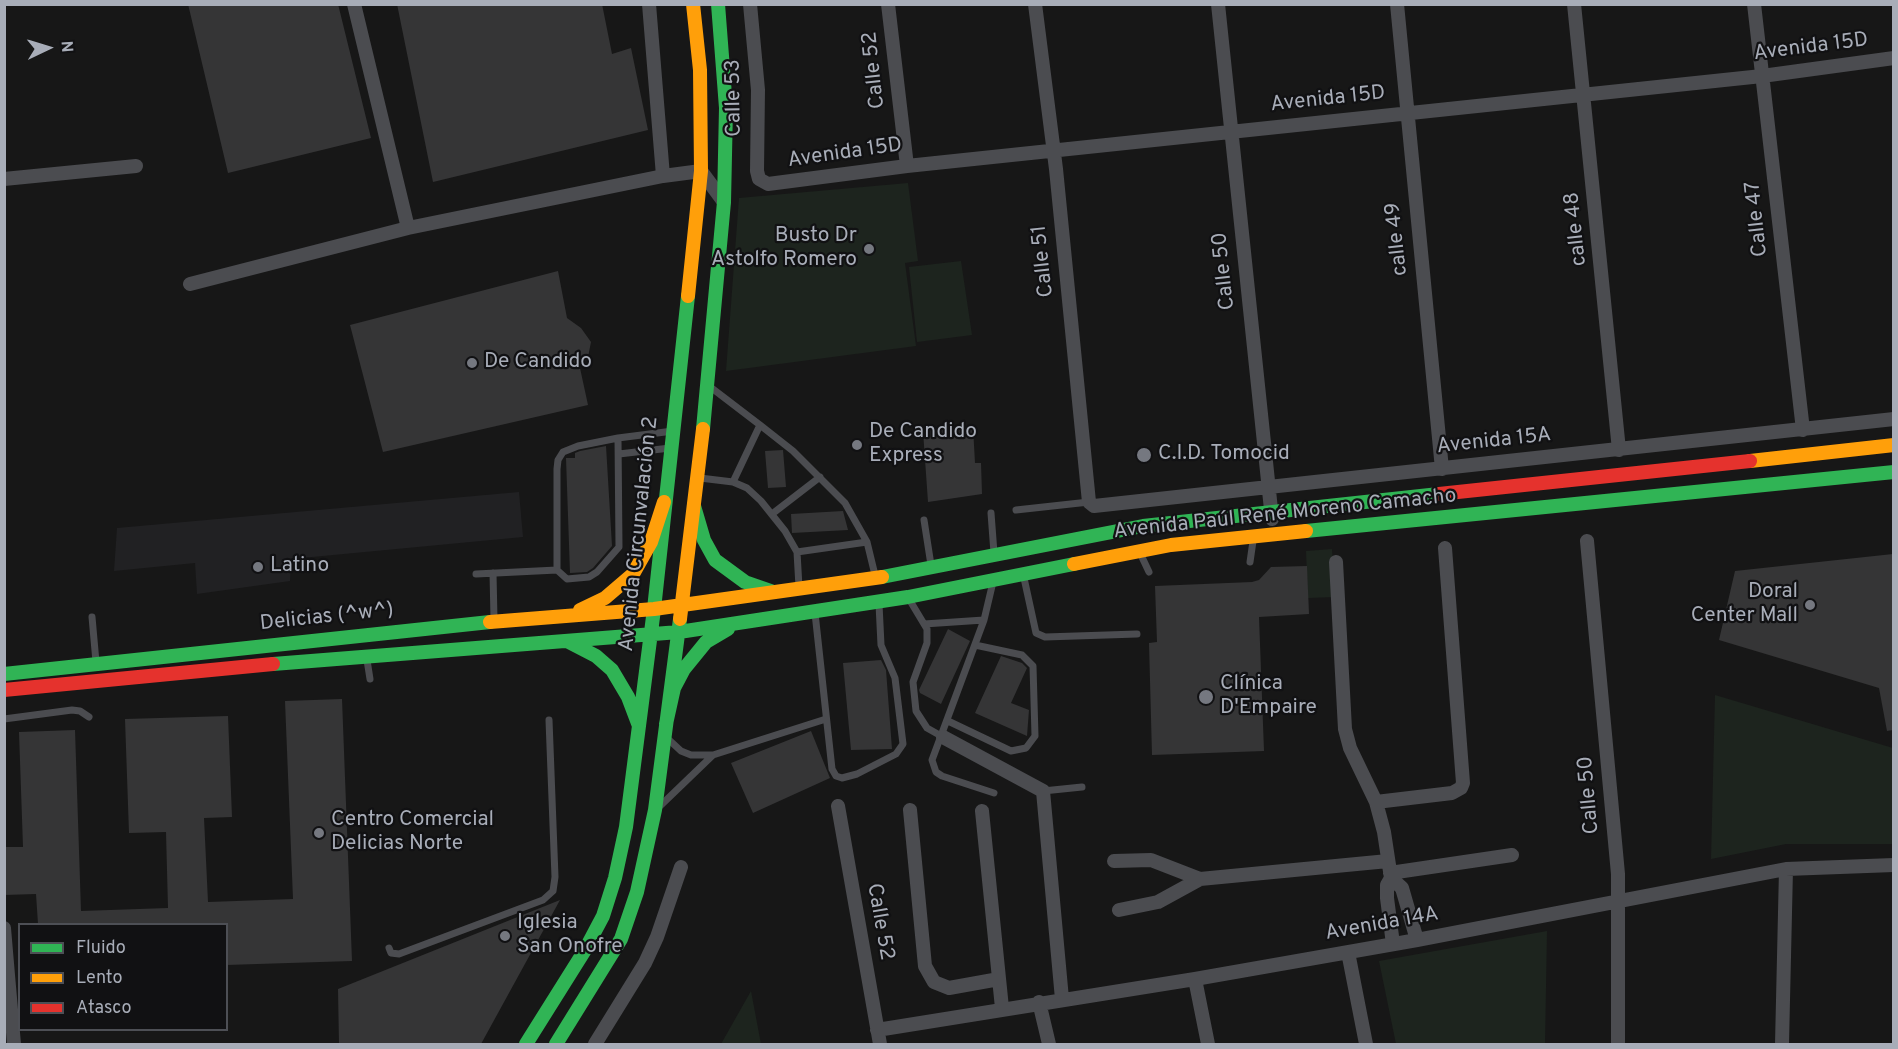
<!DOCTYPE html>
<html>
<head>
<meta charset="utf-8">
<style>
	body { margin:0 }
	#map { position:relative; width:1898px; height:1049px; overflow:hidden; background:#171717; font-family:Overpass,sans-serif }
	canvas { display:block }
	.frame { position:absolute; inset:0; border:6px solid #a8adb8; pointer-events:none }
	.legend { position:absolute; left:18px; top:923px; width:210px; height:108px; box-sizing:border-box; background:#111113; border:2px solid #4d4f55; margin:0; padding:8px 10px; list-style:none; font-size:18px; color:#a8adb8 }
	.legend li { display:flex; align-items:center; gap:12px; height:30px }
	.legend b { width:30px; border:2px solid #4d4f55 }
	.north { position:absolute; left:18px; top:18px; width:60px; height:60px; -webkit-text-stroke:4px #111113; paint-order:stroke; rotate:86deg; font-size:16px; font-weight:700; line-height:24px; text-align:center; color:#a8adb8 }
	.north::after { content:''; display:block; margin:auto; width:21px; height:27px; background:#a8adb8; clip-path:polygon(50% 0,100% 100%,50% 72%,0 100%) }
</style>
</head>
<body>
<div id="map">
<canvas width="1898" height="1049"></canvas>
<div class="frame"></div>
<ul class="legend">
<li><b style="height:8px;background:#30b455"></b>Fluido</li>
<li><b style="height:8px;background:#ff9f0a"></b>Lento</li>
<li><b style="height:8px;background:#e5322d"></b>Atasco</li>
</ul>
<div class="north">N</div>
</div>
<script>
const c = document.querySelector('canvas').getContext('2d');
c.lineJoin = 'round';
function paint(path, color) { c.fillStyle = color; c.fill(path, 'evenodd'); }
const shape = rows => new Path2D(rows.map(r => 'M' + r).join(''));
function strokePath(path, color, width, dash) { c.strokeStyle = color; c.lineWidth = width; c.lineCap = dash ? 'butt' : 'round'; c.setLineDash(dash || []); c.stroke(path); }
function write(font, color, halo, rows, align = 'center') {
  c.font = font + ' Overpass,sans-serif'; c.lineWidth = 4.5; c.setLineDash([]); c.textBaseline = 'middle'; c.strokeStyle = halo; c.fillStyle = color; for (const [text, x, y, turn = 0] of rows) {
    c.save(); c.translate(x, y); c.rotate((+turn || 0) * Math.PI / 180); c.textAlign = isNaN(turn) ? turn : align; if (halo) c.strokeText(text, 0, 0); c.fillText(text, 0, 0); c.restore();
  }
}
paint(shape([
	[519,492,523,537,291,559,290,581,197,594,195,563,114,571,117,528]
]), '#212123');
paint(shape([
	[908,183,918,261,905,263,916,346,726,371,739,198],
	[961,261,972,335,917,342,909,267],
	[1332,549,1335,597,1308,598,1306,551],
	[1715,695,1893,748,1893,844,1786,844,1711,859],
	[1547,931,1545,1044,1396,1044,1379,961],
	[751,991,761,1044,720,1044,721,1044]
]), '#1d241e');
paint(shape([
	[188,4,338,4,371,138,228,173],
	[397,4,602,4,612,54,631,48,648,130,433,182],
	[558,271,567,318,581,328,591,342,588,357,580,368,588,405,383,452,350,325],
	[973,427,975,463,981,463,982,494,928,502,923,431],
	[606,446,612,546,593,568,587,572,570,573,566,458,575,458,575,453,580,451],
	[783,450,786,487,768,488,765,451],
	[843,511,848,530,792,533,791,514],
	[1893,554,1893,730,1887,731,1879,688,1719,640,1735,571],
	[1307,566,1309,614,1259,617,1264,751,1152,755,1149,643,1157,642,1155,586,1252,582,1259,580,1271,567],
	[948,629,970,641,941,704,920,693,919,690],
	[1001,656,1022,663,1027,668,1011,703,1029,710,1027,736,975,713],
	[881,660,886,670,892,749,851,750,843,663],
	[342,699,352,961,226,965,226,924,38,924,36,894,4,895,4,847,23,847,19,732,75,730,81,911,168,908,166,832,129,833,125,719,228,716,232,817,204,818,208,902,293,899,285,701],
	[811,731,830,778,753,813,731,763],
	[560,900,481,1044,339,1044,338,989]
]), '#353536');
strokePath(shape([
	[760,425,793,451,845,503,867,542],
	[618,438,619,547,597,572,589,577,567,579,557,570,557,469,558,460,563,452,578,446,618,438,673,431],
	[619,454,670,448],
	[700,478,733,482,760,425,709,386],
	[733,482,747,488,761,501,785,531,797,552],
	[1016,510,1089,502],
	[991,513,994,553],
	[772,514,820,477],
	[924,520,931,565],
	[1141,555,1149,572],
	[1250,562,1253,541],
	[493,573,494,619],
	[476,574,557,570],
	[1024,578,1036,633,1045,637,1137,634],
	[799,587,797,552,867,542,875,575],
	[909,599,924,624,984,620,993,582],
	[815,613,832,769,836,776,842,778,857,774,896,754,903,744,895,678,881,645,879,604],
	[92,617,96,662],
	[984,620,932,760,936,772,942,776,994,793],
	[924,624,927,629,927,643,913,682,916,711,927,728,943,737],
	[367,660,370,679],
	[4,719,72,710,80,711,89,717],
	[948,721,1011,751,1026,748,1035,736,1033,666,1022,655,975,645],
	[713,755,826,719],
	[1043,791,1082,787],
	[659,807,713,755,691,755,681,751,667,738],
	[389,948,391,953,399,954,543,900,553,891,555,877,549,720]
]), '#4b4c50', 7);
strokePath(shape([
	[354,4,408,228],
	[649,4,663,176],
	[750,4,758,90,757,171,759,179,768,184,907,166,1762,76,1894,58],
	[888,4,907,166],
	[1035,4,1056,169,1089,502,1094,506,1894,419],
	[1218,4,1272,519],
	[1397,4,1442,469],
	[1574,4,1619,450],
	[1754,4,1803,430],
	[4,179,136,166],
	[190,284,408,228,663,176,701,171,724,202],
	[1587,541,1618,874,1618,1044],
	[1336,562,1345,729,1350,748,1376,802,1384,832,1391,878,1387,885,1387,898,1393,944],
	[943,737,1043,791,1062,999],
	[1376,802,1452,793,1461,788,1463,783,1445,548],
	[838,806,880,1044],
	[910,810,925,966,934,982,949,988,999,979],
	[982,811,1002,1008],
	[1114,861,1151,860,1200,879],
	[1390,873,1512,855],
	[1391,878,1402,888,1417,940],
	[1119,910,1158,902,1200,879,1388,861],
	[4,928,8,975],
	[1348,952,1366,1044],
	[4,975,8,975,14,1044],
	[1195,979,1208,1044],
	[1039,1002,1049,1044],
	[877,1030,1195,979,1417,940,1786,869,1894,865],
	[595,1044,645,963,657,937,681,867],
	[1782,1044,1786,869]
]), '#4b4c50', 14);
strokePath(shape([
	[703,429,724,202,726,108,718,4],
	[694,506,704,540,715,560,745,582,771,591],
	[1306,531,1894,472],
	[882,577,1143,526,1439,494],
	[567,641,596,656,612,670,628,697,639,726],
	[273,664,679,632,908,597,1074,564],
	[4,674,490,622],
	[666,724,674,688,684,669,706,642,728,629],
	[526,1044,585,950,603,916,615,878,626,827,654,609,688,296],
	[556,1044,621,939,637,892,655,810,680,619]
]), '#30b455', 14);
strokePath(shape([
	[688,296,701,171,700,70,693,4],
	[1750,461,1894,445],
	[1074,564,1171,545,1306,531],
	[580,610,605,598,633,574,651,542,664,502],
	[680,619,703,429],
	[490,622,654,609,882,577]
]), '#ff9f0a', 14);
strokePath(shape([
	[1439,494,1750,461],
	[4,690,273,664]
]), '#e5322d', 14);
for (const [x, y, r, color] of [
	[869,249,6,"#757880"],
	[472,363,6,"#757880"],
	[857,445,6,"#757880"],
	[1144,455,8,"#757880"],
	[258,567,6,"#757880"],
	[1810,605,6,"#757880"],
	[1206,697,8,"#757880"],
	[319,833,6,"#757880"],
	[505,936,6,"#757880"]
]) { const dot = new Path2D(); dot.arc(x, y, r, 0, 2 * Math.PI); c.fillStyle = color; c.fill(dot); strokePath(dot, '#111113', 2); }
write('21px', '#a8adb8', '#111113', [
	["Avenida 15D",1811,48,-7],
	["Calle 52",875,70,-96],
	["Calle 53",735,98,-91],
	["Avenida 15D",1328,100,-6],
	["Avenida 15D",845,154,-8],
	["Calle 47",1758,219,-96],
	["calle 48",1577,229,-96],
	["calle 49",1398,239,-96],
	["Calle 51",1044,261,-96],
	["Calle 50",1225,271,-96],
	["Avenida 15A",1494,442,-6],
	["Avenida Paúl René Moreno Camacho",1285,515,-6],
	["Avenida Circunvalación 2",640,534,-84],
	["Delicias (^w^)",327,618,-6],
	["Calle 50",1590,795,-95],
	["Calle 52",879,922,80],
	["Avenida 14A",1382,925,-10]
]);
write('21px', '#a8adb8', '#111113', [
	["Busto Dr",857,237,"right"],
	["Astolfo Romero",857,261,"right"],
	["De Candido",484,363],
	["De Candido",869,433],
	["Express",869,457],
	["C.I.D. Tomocid",1158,455],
	["Latino",270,567],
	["Doral",1798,593,"right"],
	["Center Mall",1798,617,"right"],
	["Clínica",1220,685],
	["D'Empaire",1220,709],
	["Centro Comercial",331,821],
	["Delicias Norte",331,845],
	["Iglesia",517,924],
	["San Onofre",517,948]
], 'left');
</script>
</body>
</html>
